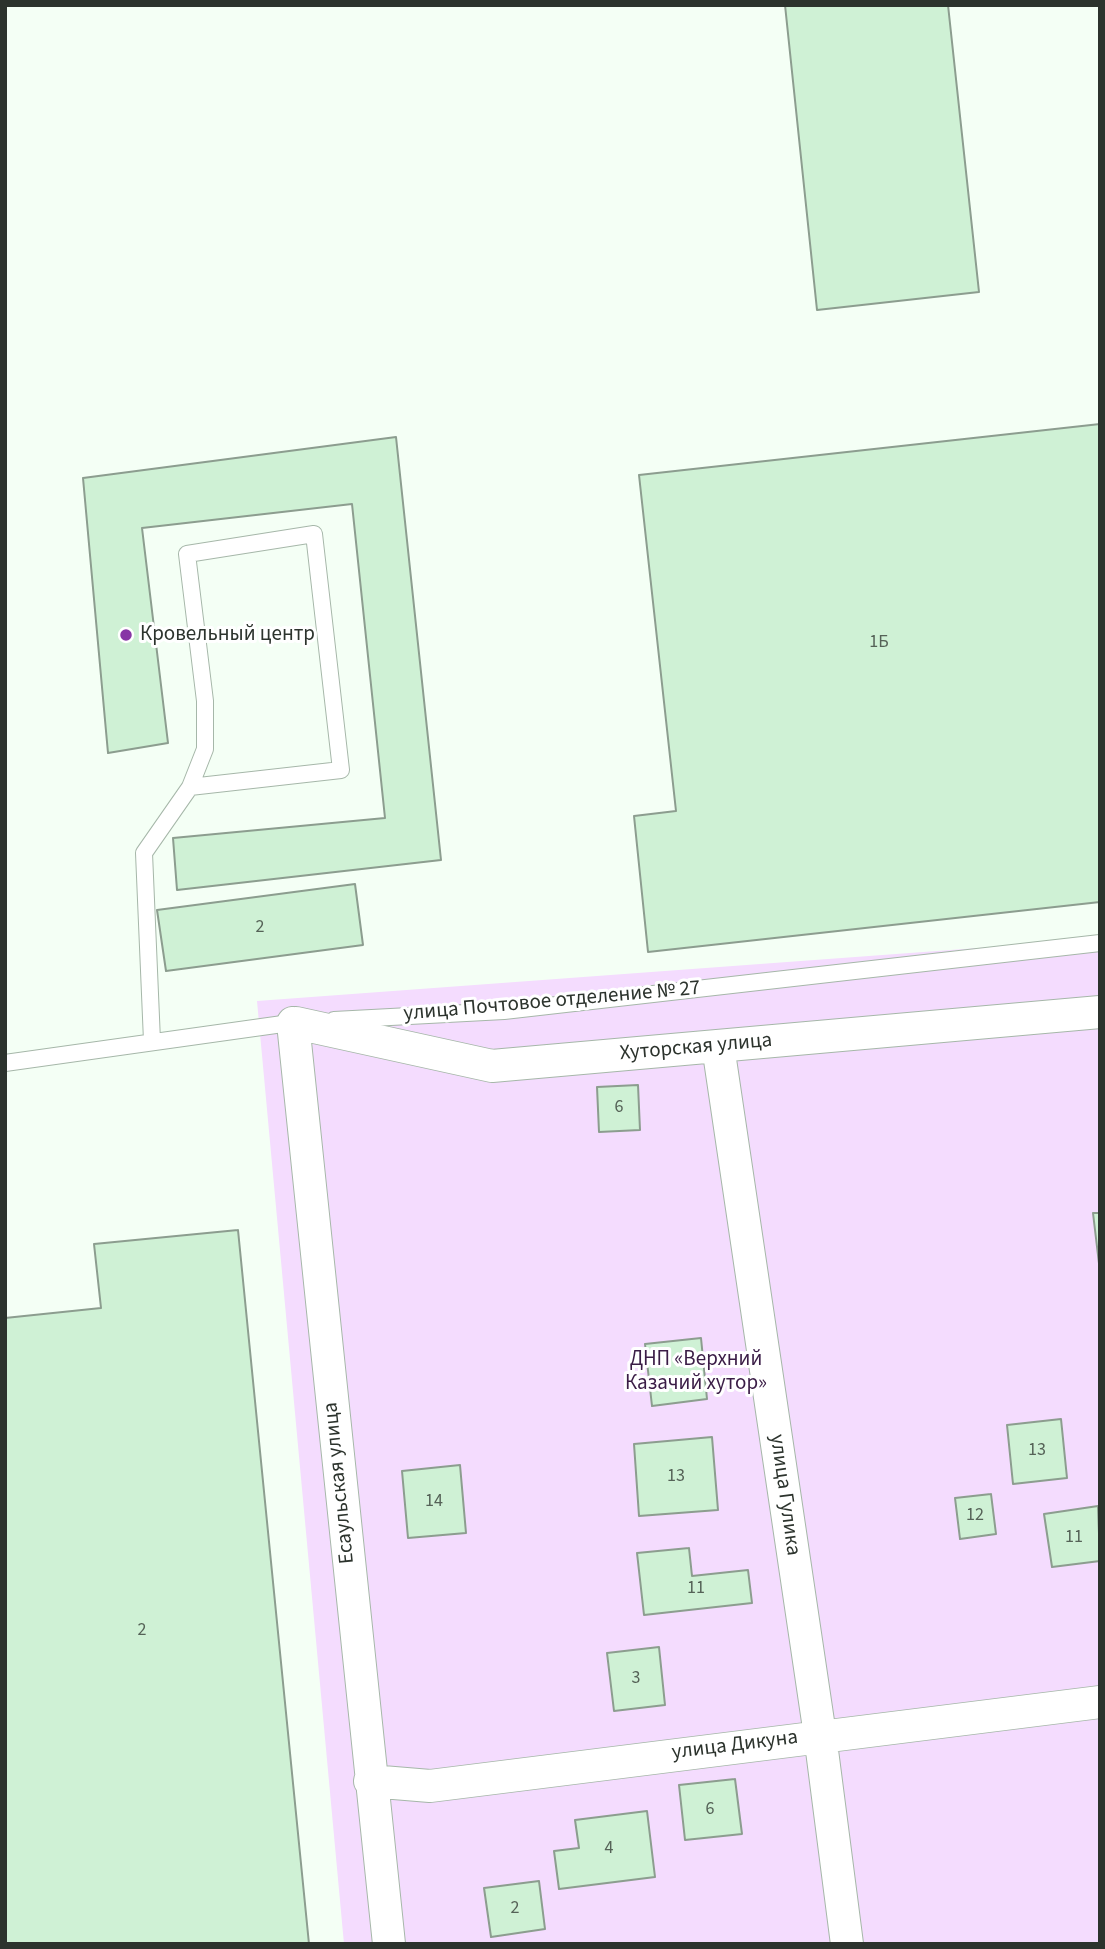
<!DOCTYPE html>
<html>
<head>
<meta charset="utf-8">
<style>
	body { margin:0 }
	#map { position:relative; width:1105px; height:1949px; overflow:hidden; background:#f4fff5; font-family:"Source Sans 3",sans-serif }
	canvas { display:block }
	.frame { position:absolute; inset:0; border:7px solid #2c332d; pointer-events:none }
</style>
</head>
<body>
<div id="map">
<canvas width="1105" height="1949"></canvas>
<div class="frame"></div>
</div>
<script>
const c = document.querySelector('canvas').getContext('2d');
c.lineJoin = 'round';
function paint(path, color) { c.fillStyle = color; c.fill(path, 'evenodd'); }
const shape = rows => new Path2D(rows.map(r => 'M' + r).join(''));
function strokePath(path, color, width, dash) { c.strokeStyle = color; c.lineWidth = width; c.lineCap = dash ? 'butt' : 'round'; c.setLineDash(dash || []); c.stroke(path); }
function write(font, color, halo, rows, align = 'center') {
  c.font = font + ' "Source Sans 3",sans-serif'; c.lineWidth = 6; c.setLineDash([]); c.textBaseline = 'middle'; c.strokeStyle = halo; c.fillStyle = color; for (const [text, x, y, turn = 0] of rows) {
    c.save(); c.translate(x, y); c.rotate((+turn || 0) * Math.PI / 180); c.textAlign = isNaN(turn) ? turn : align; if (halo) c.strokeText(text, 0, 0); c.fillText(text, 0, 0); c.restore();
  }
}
paint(shape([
	[1100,939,1100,1944,344,1944,257,1001]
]), '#f4dcfe');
const building = shape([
	[785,5,948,5,979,292,817,310,785,5],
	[1100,424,1100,902,648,952,634,816,676,811,639,475,1100,424],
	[396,437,441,860,177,890,173,838,385,818,352,504,142,528,168,743,108,753,83,478,396,437],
	[355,884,363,945,166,971,157,910,355,884],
	[638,1085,640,1130,599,1132,597,1087,638,1085],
	[1093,1213,1100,1213,1100,1272,1093,1213],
	[238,1230,309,1944,5,1944,5,1318,101,1308,94,1244,238,1230],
	[701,1338,707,1399,652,1406,645,1344,701,1338],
	[1061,1419,1067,1478,1013,1484,1007,1425,1061,1419],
	[712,1437,718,1510,639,1516,634,1444,712,1437],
	[460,1465,466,1533,408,1538,402,1471,460,1465],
	[991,1494,996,1534,960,1539,955,1498,991,1494],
	[1098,1506,1100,1561,1052,1567,1044,1514,1098,1506],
	[689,1548,692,1576,748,1570,752,1603,644,1615,637,1553,689,1548],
	[659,1647,665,1705,614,1711,607,1653,659,1647],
	[735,1779,742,1834,685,1840,679,1785,735,1779],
	[647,1811,655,1877,559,1889,554,1851,579,1848,575,1820,647,1811],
	[539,1881,545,1929,491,1937,484,1888,539,1881]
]);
paint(building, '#cff1d5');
strokePath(building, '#8c9d8f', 2);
const lane = shape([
	[334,1020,504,1011,1100,943],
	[152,1041,144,853,190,787,205,749,205,701,187,554,314,534,341,770,190,787],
	[5,1063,297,1022]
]);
const street = shape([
	[293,1023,389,1944],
	[296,1023,492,1066,1100,1012],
	[718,1046,820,1735,847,1944],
	[370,1781,430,1786,1100,1702]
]);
strokePath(lane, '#a6b7a9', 18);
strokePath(street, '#a6b7a9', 34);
strokePath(lane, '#fff', 16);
strokePath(street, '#fff', 32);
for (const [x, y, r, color] of [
	[126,635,7,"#8735a5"]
]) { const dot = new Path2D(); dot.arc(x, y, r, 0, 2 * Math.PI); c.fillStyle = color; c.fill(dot); strokePath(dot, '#fff', 2.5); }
write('18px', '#556257', null, [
	["1Б",879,643],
	["2",260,928],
	["6",619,1108],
	["13",1037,1451],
	["13",676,1477],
	["14",434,1502],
	["12",975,1516],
	["11",1074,1538],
	["11",696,1589],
	["2",142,1631],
	["3",636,1679],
	["6",710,1810],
	["4",609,1849],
	["2",515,1909]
]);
write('21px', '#2c332d', '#fff', [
	["Кровельный центр",140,635]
], 'left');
write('21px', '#2c332d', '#fff', [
	["улица Почтовое отделение № 27",552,1002,-5],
	["Хуторская улица",696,1048,-5],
	["Есаульская улица",340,1483,-96],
	["улица Гулика",784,1495,82],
	["улица Дикуна",735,1746,-7]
]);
write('21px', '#3a1c46', '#fff', [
	["ДНП «Верхний",696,1360],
	["Казачий хутор»",696,1384]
]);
</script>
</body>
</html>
